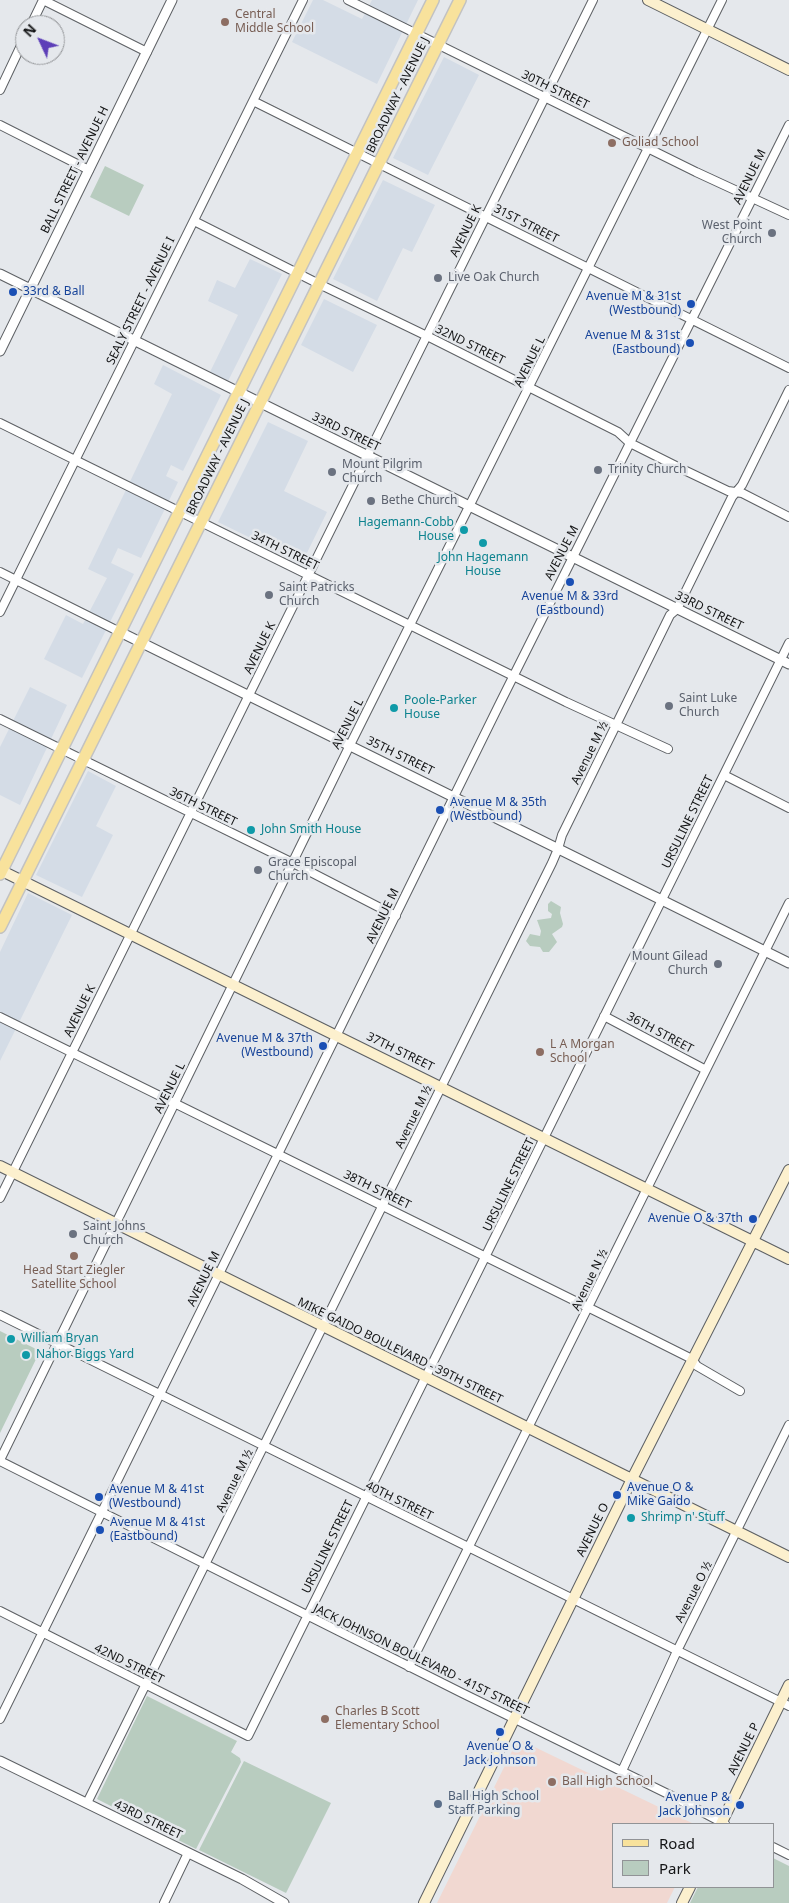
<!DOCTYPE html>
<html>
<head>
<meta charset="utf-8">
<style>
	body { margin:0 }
	#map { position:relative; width:789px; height:1903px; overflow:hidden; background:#e5e8ec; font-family:"Noto Sans",sans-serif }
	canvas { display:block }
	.legend { position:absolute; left:612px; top:1823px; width:162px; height:65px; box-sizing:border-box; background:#e5e8ec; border:1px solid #919396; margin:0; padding:6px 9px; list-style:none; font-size:15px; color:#131415 }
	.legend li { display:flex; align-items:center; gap:10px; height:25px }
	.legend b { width:25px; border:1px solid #919396 }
	.north { position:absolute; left:15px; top:15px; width:50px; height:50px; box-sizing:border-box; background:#e5e8ec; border:1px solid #919396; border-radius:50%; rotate:313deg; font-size:14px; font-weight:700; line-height:20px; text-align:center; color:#131415 }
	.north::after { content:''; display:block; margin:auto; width:18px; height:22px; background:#5d3fb8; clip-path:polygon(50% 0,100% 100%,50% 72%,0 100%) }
</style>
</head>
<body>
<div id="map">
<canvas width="789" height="1903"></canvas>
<ul class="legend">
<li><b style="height:6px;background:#f8e29c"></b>Road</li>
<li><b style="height:14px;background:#b8ccbf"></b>Park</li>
</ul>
<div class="north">N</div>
</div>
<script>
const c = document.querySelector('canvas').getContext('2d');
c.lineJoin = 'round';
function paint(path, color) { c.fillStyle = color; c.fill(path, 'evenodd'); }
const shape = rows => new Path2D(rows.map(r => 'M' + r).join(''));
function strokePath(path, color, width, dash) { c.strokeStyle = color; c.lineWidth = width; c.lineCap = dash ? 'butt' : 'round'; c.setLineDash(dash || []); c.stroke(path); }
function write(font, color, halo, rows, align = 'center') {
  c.font = font + ' "Noto Sans",sans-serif'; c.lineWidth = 5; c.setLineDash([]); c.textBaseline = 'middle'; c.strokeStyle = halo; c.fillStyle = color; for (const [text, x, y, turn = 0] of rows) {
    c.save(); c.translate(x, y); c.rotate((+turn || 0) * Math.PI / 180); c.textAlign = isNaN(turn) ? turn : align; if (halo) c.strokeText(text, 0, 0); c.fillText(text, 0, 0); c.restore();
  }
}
paint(shape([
	[313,0,323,0,362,19,372,0,418,0,377,84,292,42],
	[444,57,479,75,428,175,393,158],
	[383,180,435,205,412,252,403,248,377,301,333,279],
	[250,259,282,274,227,383,209,374,238,315,208,301,217,280,235,288],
	[324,299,377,325,353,372,301,345],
	[163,365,221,395,183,471,171,465,166,476,178,482,141,558,118,548,111,563,134,574,82,678,44,659,66,615,83,624,107,578,88,569,172,394,154,384],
	[268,422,308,441,284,491,327,512,302,563,218,522],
	[30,687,67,705,20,805,0,795,0,747],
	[88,771,116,786,96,826,113,835,82,897,36,875],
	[28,893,72,915,0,1061,0,952]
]), '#d4dce6');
paint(shape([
	[518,1739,694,1824,613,1824,613,1887,675,1887,667,1903,437,1903]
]), '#f1d8d1');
paint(shape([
	[105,166,144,185,129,216,90,197],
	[551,901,561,907,560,913,563,924,562,927,552,934,557,942,549,952,543,952,540,947,530,946,526,941,530,934,540,936,541,931,537,920,551,918,552,914,548,911,548,904],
	[0,1331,40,1351,0,1433],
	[147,1696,237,1741,231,1752,240,1758,241,1762,196,1849,97,1799],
	[244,1761,331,1803,286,1893,199,1850],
	[773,1858,789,1866,789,1903,690,1903,698,1887,773,1887]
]), '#b8ccbf');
const minor = shape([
	[43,0,147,52],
	[348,0,696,172,789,215],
	[31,25,43,0],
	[0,90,25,37],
	[253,101,789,368],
	[0,125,89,170],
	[194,221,319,284,427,336,618,432,630,443,682,469,728,491,742,493,789,517],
	[0,423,566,702,668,749],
	[0,572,120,632],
	[0,612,303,0],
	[0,719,293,863,396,916],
	[724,775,789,808],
	[604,1016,706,1070],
	[0,1017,642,1334,692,1359,697,1366,740,1391],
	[0,1198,593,0],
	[0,1315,789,1706],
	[0,1460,350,745,722,0],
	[0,1461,462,1693,670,1795,725,1824],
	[0,1611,248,1736,789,643],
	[409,1667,789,903],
	[0,1719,500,703,789,125],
	[622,1771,677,1651,789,1425],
	[87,1803,552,863,558,849,562,835,670,615,677,609,732,497,742,485,789,390],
	[773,1847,789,1855],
	[164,1903,188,1853]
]);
const tertiary = shape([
	[0,274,789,664],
	[0,351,172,0],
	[120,632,789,963],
	[0,1761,242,1879,284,1903]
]);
const secondary = shape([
	[648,0,789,70],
	[0,870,789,1259],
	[0,1166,789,1557],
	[721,1824,789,1685],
	[424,1903,632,1479,789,1170],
	[682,1903,690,1887]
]);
const primary = shape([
	[0,874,433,0],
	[0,927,460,0]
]);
strokePath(minor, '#5d6064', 10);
strokePath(tertiary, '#5d6064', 11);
strokePath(secondary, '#5d6064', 12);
strokePath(primary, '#c2c2c2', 14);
strokePath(minor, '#fff', 8);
strokePath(tertiary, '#fff', 9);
strokePath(secondary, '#fcf0ce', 10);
strokePath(primary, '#f8e29c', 11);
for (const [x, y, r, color] of [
	[225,22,5,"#8d6e63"],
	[612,143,5,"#8d6e63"],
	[772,233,5,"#6b7280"],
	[438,278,5,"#6b7280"],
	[13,292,5,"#1a4fb4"],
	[691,304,5,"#1a4fb4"],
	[690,343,5,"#1a4fb4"],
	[598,470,5,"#6b7280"],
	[332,472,5,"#6b7280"],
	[371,501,5,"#6b7280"],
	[464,530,5,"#0f9aa8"],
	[483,543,5,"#0f9aa8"],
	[570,582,5,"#1a4fb4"],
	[269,595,5,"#6b7280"],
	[669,706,5,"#6b7280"],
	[394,708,5,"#0f9aa8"],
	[440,810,5,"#1a4fb4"],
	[251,830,5,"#0f9aa8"],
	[258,870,5,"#6b7280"],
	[718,964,5,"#6b7280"],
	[323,1046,5,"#1a4fb4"],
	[540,1052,5,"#8d6e63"],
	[753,1219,5,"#1a4fb4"],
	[73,1234,5,"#6b7280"],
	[74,1256,5,"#8d6e63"],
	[11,1339,5,"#0f9aa8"],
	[26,1355,5,"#0f9aa8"],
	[617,1495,5,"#1a4fb4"],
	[99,1497,5,"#1a4fb4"],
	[631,1518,5,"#0f9aa8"],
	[100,1530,5,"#1a4fb4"],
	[325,1719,5,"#8d6e63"],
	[500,1732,5,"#1a4fb4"],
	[552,1782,5,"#8d6e63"],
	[438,1804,5,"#5c6f8a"],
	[740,1805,5,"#1a4fb4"]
]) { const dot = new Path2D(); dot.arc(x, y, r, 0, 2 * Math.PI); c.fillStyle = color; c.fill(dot); strokePath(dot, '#e5e8ec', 2); }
write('12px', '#785e54', '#e5e8ec', [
	["Central",235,15],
	["Middle School",235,29],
	["Goliad School",622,143],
	["L A Morgan",550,1045],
	["School",550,1059],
	["Head Start Ziegler",74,1271,"center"],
	["Satellite School",74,1285,"center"],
	["Charles B Scott",335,1712],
	["Elementary School",335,1726],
	["Ball High School",562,1782]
], 'left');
write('12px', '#131415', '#e5e8ec', [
	["30TH STREET",555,90,26],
	["BROADWAY - AVENUE J",398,95,-64],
	["BALL STREET - AVENUE H",75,170,-64],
	["AVENUE M",750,177,-64],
	["31ST STREET",526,224,27],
	["AVENUE K",466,231,-64],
	["SEALY STREET - AVENUE I",141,301,-64],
	["32ND STREET",470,345,26],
	["AVENUE L",530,362,-64],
	["33RD STREET",346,432,26],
	["BROADWAY - AVENUE J",218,457,-64],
	["34TH STREET",285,551,26],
	["AVENUE M",562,553,-63],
	["33RD STREET",709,611,26],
	["AVENUE K",260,648,-64],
	["AVENUE L",348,724,-63],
	["Avenue M ½",590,753,-64],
	["35TH STREET",400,756,26],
	["36TH STREET",203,807,26],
	["URSULINE STREET",688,822,-64],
	["AVENUE M",383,916,-64],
	["AVENUE K",80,1011,-64],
	["36TH STREET",660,1033,28],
	["37TH STREET",400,1052,26],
	["AVENUE L",170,1088,-64],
	["Avenue M ½",414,1117,-64],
	["URSULINE STREET",509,1185,-64],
	["38TH STREET",377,1190,26],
	["AVENUE M",204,1279,-64],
	["Avenue N ½",590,1280,-64],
	["MIKE GAIDO BOULEVARD - 39TH STREET",400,1351,26],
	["Avenue M ½",235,1481,-64],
	["40TH STREET",399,1501,26],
	["AVENUE O",593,1530,-64],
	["URSULINE STREET",328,1547,-64],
	["Avenue O ½",694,1592,-63],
	["JACK JOHNSON BOULEVARD - 41ST STREET",421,1660,26],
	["42ND STREET",129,1664,26],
	["AVENUE P",744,1749,-64],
	["43RD STREET",148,1820,26]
]);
write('12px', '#5b616d', '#e5e8ec', [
	["West Point",762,226,"right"],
	["Church",762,240,"right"],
	["Live Oak Church",448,278],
	["Mount Pilgrim",342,465],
	["Church",342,479],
	["Trinity Church",608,470],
	["Bethe Church",381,501],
	["Saint Patricks",279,588],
	["Church",279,602],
	["Saint Luke",679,699],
	["Church",679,713],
	["Grace Episcopal",268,863],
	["Church",268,877],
	["Mount Gilead",708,957,"right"],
	["Church",708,971,"right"],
	["Saint Johns",83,1227],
	["Church",83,1241]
], 'left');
write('12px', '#164399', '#e5e8ec', [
	["33rd & Ball",23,292],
	["Avenue M & 31st",681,297,"right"],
	["(Westbound)",681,311,"right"],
	["Avenue M & 31st",680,336,"right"],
	["(Eastbound)",680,350,"right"],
	["Avenue M & 33rd",570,597,"center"],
	["(Eastbound)",570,611,"center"],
	["Avenue M & 35th",450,803],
	["(Westbound)",450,817],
	["Avenue M & 37th",313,1039,"right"],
	["(Westbound)",313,1053,"right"],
	["Avenue O & 37th",743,1219,"right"],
	["Avenue O &",627,1488],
	["Mike Gaido",627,1502],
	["Avenue M & 41st",109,1490],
	["(Westbound)",109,1504],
	["Avenue M & 41st",110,1523],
	["(Eastbound)",110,1537],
	["Avenue O &",500,1747,"center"],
	["Jack Johnson",500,1761,"center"],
	["Avenue P &",730,1798,"right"],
	["Jack Johnson",730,1812,"right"]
], 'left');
write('12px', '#0d838f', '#e5e8ec', [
	["Hagemann-Cobb",454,523,"right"],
	["House",454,537,"right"],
	["John Hagemann",483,558,"center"],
	["House",483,572,"center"],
	["Poole-Parker",404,701],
	["House",404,715],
	["John Smith House",261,830],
	["William Bryan",21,1339],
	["Nahor Biggs Yard",36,1355],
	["Shrimp n' Stuff",641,1518]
], 'left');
write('12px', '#4e5e75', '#e5e8ec', [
	["Ball High School",448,1797],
	["Staff Parking",448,1811]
], 'left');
</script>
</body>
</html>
